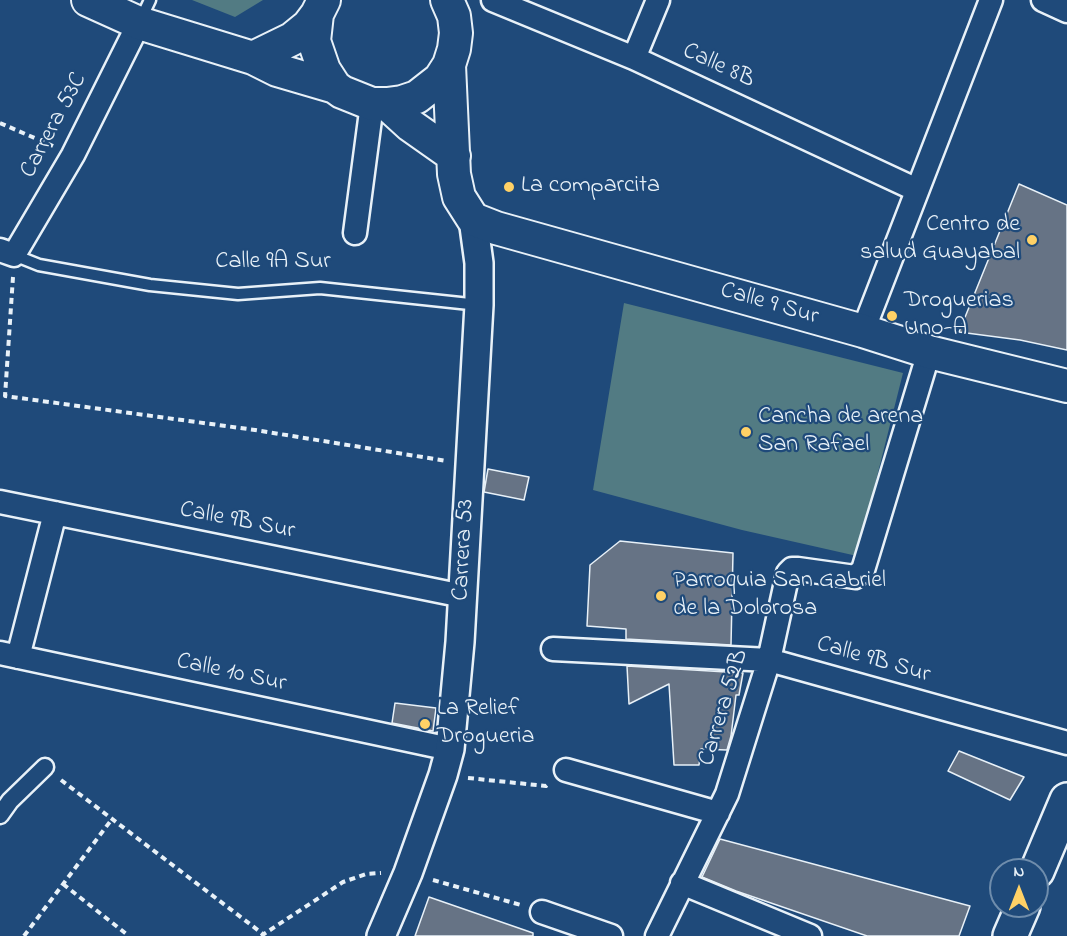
<!DOCTYPE html>
<html>
<head>
<meta charset="utf-8">
<style>
	body { margin:0 }
	#map { position:relative; width:1067px; height:936px; overflow:hidden; background:#1f4a7a; font-family:"Indie Flower",sans-serif }
	canvas { display:block }
	.north { position:absolute; left:989px; top:858px; width:60px; height:60px; box-sizing:border-box; background:#1f4a7a; border:2px solid #6f8dac; border-radius:50%; rotate:0deg; font-size:16px; font-weight:700; line-height:24px; text-align:center; color:#e8f1f8 }
	.north::after { content:''; display:block; margin:auto; width:21px; height:27px; background:#ffd166; clip-path:polygon(50% 0,100% 100%,50% 72%,0 100%) }
</style>
</head>
<body>
<div id="map">
<canvas width="1067" height="936"></canvas>
<div class="north">N</div>
</div>
<script>
const c = document.querySelector('canvas').getContext('2d');
c.lineJoin = 'round';
function paint(path, color) { c.fillStyle = color; c.fill(path, 'evenodd'); }
const shape = rows => new Path2D(rows.map(r => 'M' + r).join(''));
function strokePath(path, color, width, dash) { c.strokeStyle = color; c.lineWidth = width; c.lineCap = dash ? 'butt' : 'round'; c.setLineDash(dash || []); c.stroke(path); }
function write(font, color, halo, rows, align = 'center') {
  c.font = font + ' "Indie Flower",sans-serif'; c.lineWidth = 4.5; c.setLineDash([]); c.textBaseline = 'middle'; c.strokeStyle = halo; c.fillStyle = color; for (const [text, x, y, turn = 0] of rows) {
    c.save(); c.translate(x, y); c.rotate((+turn || 0) * Math.PI / 180); c.textAlign = isNaN(turn) ? turn : align; if (halo) c.strokeText(text, 0, 0); c.fillText(text, 0, 0); c.restore();
  }
}
paint(shape([
	[192,0,263,0,235,17],
	[624,303,903,373,857,556,742,530,593,490]
]), '#527b83');
const building = shape([
	[1019,184,1067,205,1067,350,1020,340,959,332,1019,184],
	[488,469,529,477,524,500,484,492,488,469],
	[620,541,733,553,731,645,626,639,626,629,587,626,590,565,620,541],
	[627,666,743,673,739,695,736,695,731,736,727,750,701,749,699,765,674,765,669,684,629,704,627,666],
	[395,703,436,708,433,731,392,723,395,703],
	[959,751,1024,777,1010,800,948,771,959,751],
	[720,839,970,906,959,936,867,936,736,891,702,877,720,839],
	[429,897,533,933,533,936,415,936,429,897]
]);
paint(building, '#667385');
strokePath(building, '#e8f1f8', 1.5);
const service = shape([
	[140,21,150,0],
	[14,255,39,265,150,285,238,294,320,288,479,305]
]);
const pedestrian = shape([
	[0,815,10,801,45,767]
]);
const minor = shape([
	[493,0,634,58,917,190],
	[1043,0,1067,11],
	[634,58,658,0],
	[355,233,372,104],
	[0,250,14,255,73,155,139,23],
	[863,331,991,0],
	[0,502,463,596],
	[553,649,769,660,1067,743],
	[0,653,450,749],
	[18,657,55,513],
	[566,770,718,813],
	[682,883,810,936],
	[542,912,611,936],
	[657,936,727,794,769,660,788,573,792,569,798,569,855,577,863,570,929,352]
]);
const tertiary = shape([
	[381,936,408,873,443,775,450,749,460,642,479,305,479,263,473,219]
]);
const secondary = shape([
	[88,0,139,23,253,58,277,70,335,87],
	[324,0,317,14,314,41,324,70,335,87,342,92,372,104,387,104,402,102,417,97,440,79,449,65,454,49,456,33,454,16,447,0],
	[253,58,292,39,308,26,317,14],
	[449,65,454,174,459,197,473,219,496,228,863,331,929,352,1067,386],
	[387,104,410,125,454,156]
]);
const primary = shape([
	[1037,871,1067,800],
	[1010,936,1023,906]
]);
strokePath(service, '#e8f1f8', 15);
strokePath(pedestrian, '#e8f1f8', 21);
strokePath(minor, '#e8f1f8', 27);
strokePath(tertiary, '#e8f1f8', 32);
strokePath(secondary, '#e8f1f8', 36);
strokePath(primary, '#e8f1f8', 38);
strokePath(shape([
	[0,123,53,146],
	[13,277,5,396,255,430,447,461],
	[468,778,546,786,549,783],
	[61,780,263,934],
	[433,880,521,905],
	[63,884,129,936],
	[24,936,112,819],
	[261,936,343,882,366,874,381,873]
]), '#e8f1f8', 4, [6, 4.5]);
strokePath(service, '#1f4a7a', 10);
strokePath(pedestrian, '#1f4a7a', 16);
strokePath(minor, '#1f4a7a', 22);
strokePath(tertiary, '#1f4a7a', 27);
strokePath(secondary, '#1f4a7a', 32);
strokePath(primary, '#1f4a7a', 33);
for (const [x, y, r, color] of [
	[509,187,6,"#ffd166"],
	[1032,240,6,"#ffd166"],
	[892,316,6,"#ffd166"],
	[746,432,6,"#ffd166"],
	[661,596,6,"#ffd166"],
	[425,724,6,"#ffd166"]
]) { const dot = new Path2D(); dot.arc(x, y, r, 0, 2 * Math.PI); c.fillStyle = color; c.fill(dot); strokePath(dot, '#1f4a7a', 2); }
write('24px', '#e8f1f8', '#1f4a7a', [
	["Calle 8B",718,67,25],
	["Carrera 53C",55,126,-62],
	["Calle 9A Sur",273,263],
	["Calle 9 Sur",769,305,16],
	["Calle 9B Sur",237,522,11],
	["Carrera 53",465,550,-87],
	["Calle 9B Sur",873,661,16],
	["Calle 10 Sur",231,674,12],
	["Carrera 52B",725,708,-73]
]);
write('24px', '#e8f1f8', '#1f4a7a', [
	["La comparcita",521,187],
	["Centro de",1020,226,"right"],
	["salud Guayabal",1020,254,"right"],
	["Droguerias",904,302],
	["Uno-A",904,330],
	["Cancha de arena",758,418],
	["San Rafael",758,446],
	["Parroquia San Gabriel",673,582],
	["de la Dolorosa",673,610],
	["La Relief",437,710],
	["Drogueria",437,738]
], 'left');
</script>
</body>
</html>
